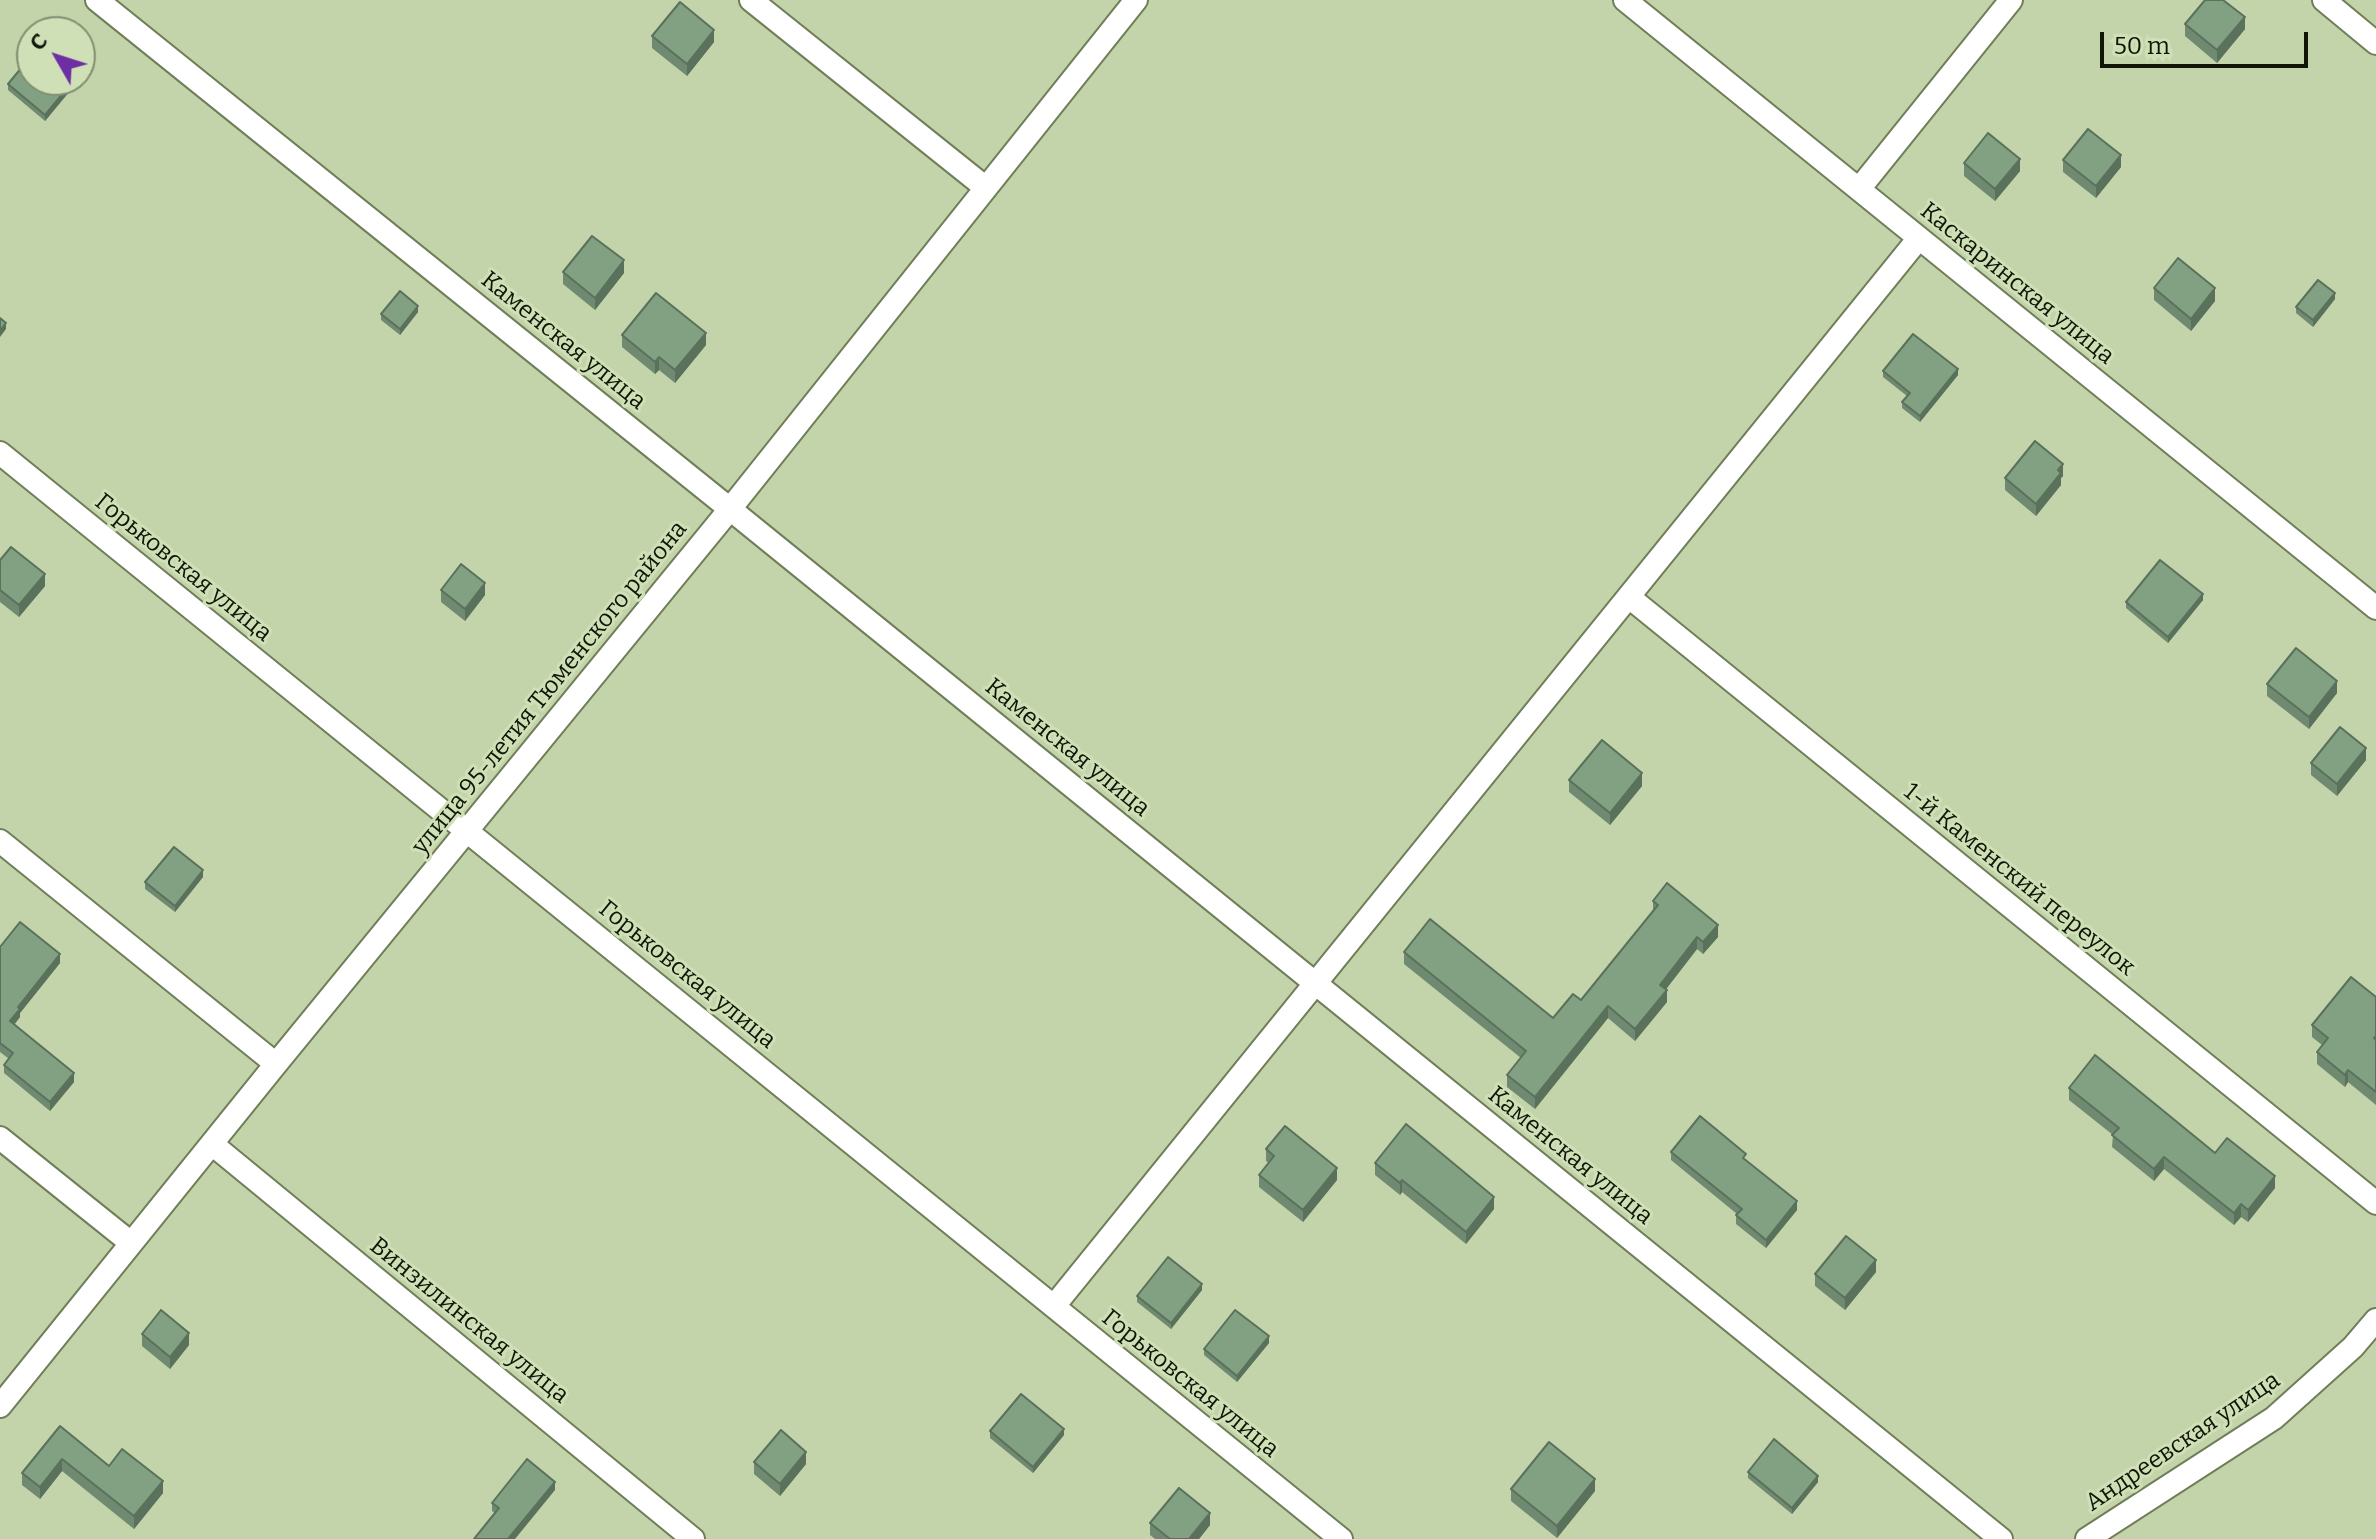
<!DOCTYPE html>
<html>
<head>
<meta charset="utf-8">
<style>
	body { margin:0 }
	#map { position:relative; width:2376px; height:1539px; overflow:hidden; background:#c3d3aa; font-family:Bitter,serif }
	canvas { display:block }
	.north { position:absolute; left:16px; top:16px; width:80px; height:80px; box-sizing:border-box; background:#cfe0b7; border:2px solid #838f71; border-radius:50%; rotate:309deg; font-size:22px; font-weight:700; line-height:32px; text-align:center; color:#101507 }
	.north::after { content:''; display:block; margin:auto; width:28px; height:36px; background:#6f2fa4; clip-path:polygon(50% 0,100% 100%,50% 72%,0 100%) }
	.scale { position:absolute; left:2100px; top:32px; width:208px; height:36px; box-sizing:border-box; border:4px solid #101507; border-top:0; padding-left:10px; font-size:24px; line-height:28px; white-space:nowrap; color:#101507; -webkit-text-stroke:6px #cfe0b7; paint-order:stroke }
</style>
</head>
<body>
<div id="map">
<canvas width="2376" height="1539"></canvas>
<div class="north">С</div>
<div class="scale">50 m</div>
</div>
<script>
const c = document.querySelector('canvas').getContext('2d');
c.lineJoin = 'round';
const shape = rows => new Path2D(rows.map(r => 'M' + r).join(''));
function strokePath(path, color, width, dash) { c.strokeStyle = color; c.lineWidth = width; c.lineCap = dash ? 'butt' : 'round'; c.setLineDash(dash || []); c.stroke(path); }
function paint(path, color) { c.fillStyle = color; c.fill(path, 'evenodd'); }
function write(font, color, halo, rows, align = 'center') {
  c.font = font + ' Bitter,serif'; c.lineWidth = 6; c.setLineDash([]); c.textBaseline = 'middle'; c.strokeStyle = halo; c.fillStyle = color; for (const [text, x, y, turn = 0] of rows) {
    c.save(); c.translate(x, y); c.rotate((+turn || 0) * Math.PI / 180); c.textAlign = isNaN(turn) ? turn : align; if (halo) c.strokeText(text, 0, 0); c.fillText(text, 0, 0); c.restore();
  }
}
const minor = shape([
	[97,0,730,509,2001,1539],
	[751,0,986,188],
	[1625,0,2376,608],
	[2324,0,2376,43],
	[1859,189,2011,0],
	[0,453,1341,1539],
	[1629,597,2376,1203],
	[0,841,276,1064],
	[0,1138,131,1243],
	[212,1144,693,1539],
	[1054,1306,1919,238],
	[0,1406,276,1064,730,509,1136,0],
	[2087,1539,2274,1418,2353,1347,2376,1320]
]);
strokePath(minor, '#6f7e58', 26);
strokePath(minor, '#fff', 22);
paint(shape([
	[2185,24,2245,29,2217,63,2185,36],
	[652,36,714,42,687,76,652,48],
	[8,84,74,86,45,121,8,90],
	[2063,160,2121,167,2096,198,2063,172],
	[1964,163,2020,171,1995,201,1964,176],
	[563,272,624,273,595,310,563,284],
	[2154,288,2215,301,2191,331,2154,300],
	[2335,299,2313,327,2296,313,2296,307],
	[418,312,400,335,381,320,381,314],
	[622,335,706,345,675,383,659,370,655,374,622,347],
	[1883,371,1958,375,1920,422,1902,408,1902,402,1907,396,1883,377],
	[2063,476,2061,478,2061,485,2036,516,2005,490,2005,478],
	[0,560,45,586,19,617,0,602],
	[441,590,485,595,465,621,441,602],
	[2203,600,2168,643,2126,608,2126,602],
	[2267,684,2337,693,2309,729,2267,696],
	[2366,760,2337,796,2311,775,2311,763],
	[1569,780,1642,786,1610,825,1569,792],
	[203,877,175,912,145,889,145,882],
	[1653,901,1718,937,1703,954,1697,949,1666,989,1667,1002,1635,1041,1608,1018,1535,1109,1507,1087,1507,1075,1521,1058,1404,964,1404,952,1553,1018,1581,1000,1653,912],
	[0,947,60,963,20,1013,20,1017,14,1025,74,1082,50,1111,4,1073,4,1065,8,1058,0,1052],
	[2376,997,2376,1105,2348,1082,2345,1087,2317,1064,2317,1052,2322,1045,2312,1037,2312,1025],
	[2069,1088,2215,1153,2275,1188,2248,1222,2241,1217,2234,1225,2164,1169,2154,1181,2112,1147,2113,1135,2069,1100],
	[1266,1149,1337,1180,1303,1222,1259,1187,1259,1175,1269,1163,1266,1161],
	[1671,1152,1746,1160,1797,1210,1766,1248,1736,1224,1736,1215,1737,1214,1671,1160],
	[1375,1163,1494,1209,1466,1244,1402,1192,1400,1195,1375,1175],
	[1876,1272,1845,1310,1815,1286,1815,1274],
	[1202,1290,1171,1329,1137,1302,1137,1296],
	[142,1334,189,1345,170,1369,142,1346],
	[1269,1343,1237,1382,1204,1355,1204,1349],
	[60,1426,109,1466,163,1493,134,1529,62,1471,40,1499,22,1485,22,1473],
	[990,1431,1064,1435,1033,1473,990,1438],
	[754,1462,806,1464,780,1496,754,1474],
	[1748,1472,1818,1482,1792,1514,1748,1478],
	[1511,1489,1595,1491,1557,1538,1511,1501],
	[555,1490,495,1513,492,1511,492,1503],
	[1150,1523,1210,1525,1199,1539,1155,1539,1150,1535]
]), '#6f8a70');
paint(shape([
	[2245,17,2245,29,2217,63,2217,50],
	[714,30,714,42,687,76,687,64],
	[74,80,74,86,45,121,45,115],
	[2121,155,2121,167,2096,198,2096,186],
	[2020,159,2020,171,1995,201,1995,189],
	[624,260,624,273,595,310,595,298],
	[2215,288,2215,301,2191,331,2191,319],
	[2335,293,2335,299,2313,327,2313,320],
	[418,306,418,312,400,335,400,329],
	[6,323,6,329,0,337,0,331],
	[706,333,706,345,675,383,675,370],
	[659,357,659,370,655,374,655,362],
	[1958,369,1958,375,1920,422,1920,416],
	[2063,464,2063,476,2061,478,2061,485,2036,516,2036,504],
	[45,574,45,586,19,617,19,605],
	[485,583,485,595,465,621,465,609],
	[2203,594,2203,600,2168,643,2168,637],
	[2337,681,2337,693,2309,729,2309,717],
	[2366,748,2366,760,2337,796,2337,784],
	[1642,773,1642,786,1610,825,1610,813],
	[203,870,203,877,175,912,175,906],
	[1718,925,1718,937,1703,954,1703,942],
	[1697,937,1697,949,1660,997,1660,985],
	[60,954,60,963,20,1013,20,1017,10,1030,10,1021,18,1007],
	[1667,990,1667,1002,1635,1041,1635,1029],
	[1608,1006,1608,1018,1535,1109,1535,1097],
	[2348,1070,2348,1082,2345,1087,2345,1075],
	[74,1073,74,1082,50,1111,50,1102],
	[2164,1157,2164,1169,2154,1181,2154,1169],
	[1337,1168,1337,1180,1303,1222,1303,1210],
	[2275,1176,2275,1188,2248,1222,2248,1210],
	[1402,1180,1402,1192,1400,1195,1400,1183],
	[1494,1197,1494,1209,1466,1244,1466,1232],
	[1797,1201,1797,1210,1766,1248,1766,1240],
	[2241,1204,2241,1217,2234,1225,2234,1213],
	[1876,1260,1876,1272,1845,1310,1845,1298],
	[1202,1284,1202,1290,1171,1329,1171,1323],
	[189,1333,189,1345,170,1369,170,1357],
	[1269,1336,1269,1343,1237,1382,1237,1376],
	[1064,1429,1064,1435,1033,1473,1033,1467],
	[806,1452,806,1464,780,1496,780,1484],
	[62,1459,62,1471,40,1499,40,1487],
	[1818,1476,1818,1482,1792,1514,1792,1508],
	[1595,1479,1595,1491,1557,1538,1557,1526],
	[163,1481,163,1493,134,1529,134,1516],
	[555,1482,555,1490,515,1539,508,1539],
	[1210,1513,1210,1525,1199,1539,1189,1539]
]), '#5a715b');
const building = shape([
	[2205,0,2223,0,2245,17,2217,50,2185,24,2205,0],
	[680,2,714,30,687,64,652,36,680,2],
	[32,55,32,80,74,80,45,115,8,84,32,55],
	[2088,129,2121,155,2096,186,2063,160,2088,129],
	[1988,133,2020,159,1995,189,1964,163,1988,133],
	[592,236,624,260,595,298,563,272,592,236],
	[2178,258,2215,288,2191,319,2154,288,2178,258],
	[2318,280,2335,293,2313,320,2296,307,2318,280],
	[400,291,418,306,400,329,381,314,400,291],
	[656,293,706,333,675,370,659,357,655,362,622,335,656,293],
	[0,318,6,323,0,331,0,318],
	[1913,334,1958,369,1920,416,1902,402,1910,393,1883,371,1913,334],
	[2035,441,2063,464,2058,470,2061,473,2036,504,2005,478,2035,441],
	[11,547,45,574,19,605,0,590,0,560,11,547],
	[2160,560,2203,594,2168,637,2126,602,2160,560],
	[461,564,485,583,465,609,441,590,461,564],
	[2296,648,2337,681,2309,717,2267,684,2296,648],
	[2340,727,2366,748,2337,784,2311,763,2340,727],
	[1602,740,1642,773,1610,813,1569,780,1602,740],
	[174,847,203,870,175,906,145,882,174,847],
	[1667,883,1718,925,1703,942,1697,937,1660,985,1667,990,1635,1029,1608,1006,1535,1097,1507,1075,1526,1051,1404,952,1430,919,1553,1018,1573,994,1581,1000,1658,905,1653,901,1667,883],
	[20,922,60,954,18,1007,20,1009,10,1021,74,1073,50,1102,4,1065,13,1053,0,1043,0,947,20,922],
	[2351,977,2376,997,2376,1036,2374,1038,2376,1040,2376,1092,2348,1070,2345,1075,2317,1052,2328,1038,2312,1025,2351,977],
	[2095,1055,2215,1153,2227,1138,2275,1176,2248,1210,2241,1204,2234,1213,2164,1157,2154,1169,2112,1135,2119,1128,2069,1088,2095,1055],
	[1700,1116,1746,1154,1743,1158,1797,1201,1766,1240,1736,1215,1742,1209,1671,1152,1700,1116],
	[1406,1124,1494,1197,1466,1232,1402,1180,1400,1183,1375,1163,1406,1124],
	[1285,1126,1337,1168,1303,1210,1259,1175,1274,1156,1266,1149,1285,1126],
	[1846,1236,1876,1260,1845,1298,1815,1274,1846,1236],
	[1168,1257,1202,1284,1171,1323,1137,1296,1168,1257],
	[161,1310,189,1333,170,1357,142,1334,161,1310],
	[1235,1310,1269,1336,1237,1376,1204,1349,1235,1310],
	[1021,1394,1064,1429,1033,1467,990,1431,1021,1394],
	[60,1426,109,1466,122,1449,163,1481,134,1516,62,1459,40,1487,22,1473,60,1426],
	[781,1430,806,1452,780,1484,754,1462,781,1430],
	[1774,1439,1818,1476,1792,1508,1748,1472,1774,1439],
	[1549,1442,1595,1479,1557,1526,1511,1489,1549,1442],
	[527,1459,555,1482,508,1539,474,1539,499,1508,492,1503,527,1459],
	[1179,1488,1210,1513,1189,1539,1170,1539,1150,1523,1179,1488]
]);
paint(building, '#81a182');
strokePath(building, '#5a715b', 2);
write('24px', '#101507', '#cfe0b7', [
	["Каскаринская улица",2017,284,39],
	["Каменская улица",563,341,39],
	["Горьковская улица",183,568,39],
	["улица 95-летия Тюменского района",550,688,-51],
	["Каменская улица",1067,748,39],
	["1-й Каменский переулок",2019,880,39],
	["Горьковская улица",687,975,39],
	["Каменская улица",1570,1156,39],
	["Винзилинская улица",469,1321,39],
	["Горьковская улица",1190,1384,39],
	["Андреевская улица",2183,1442,-34]
]);
</script>
</body>
</html>
